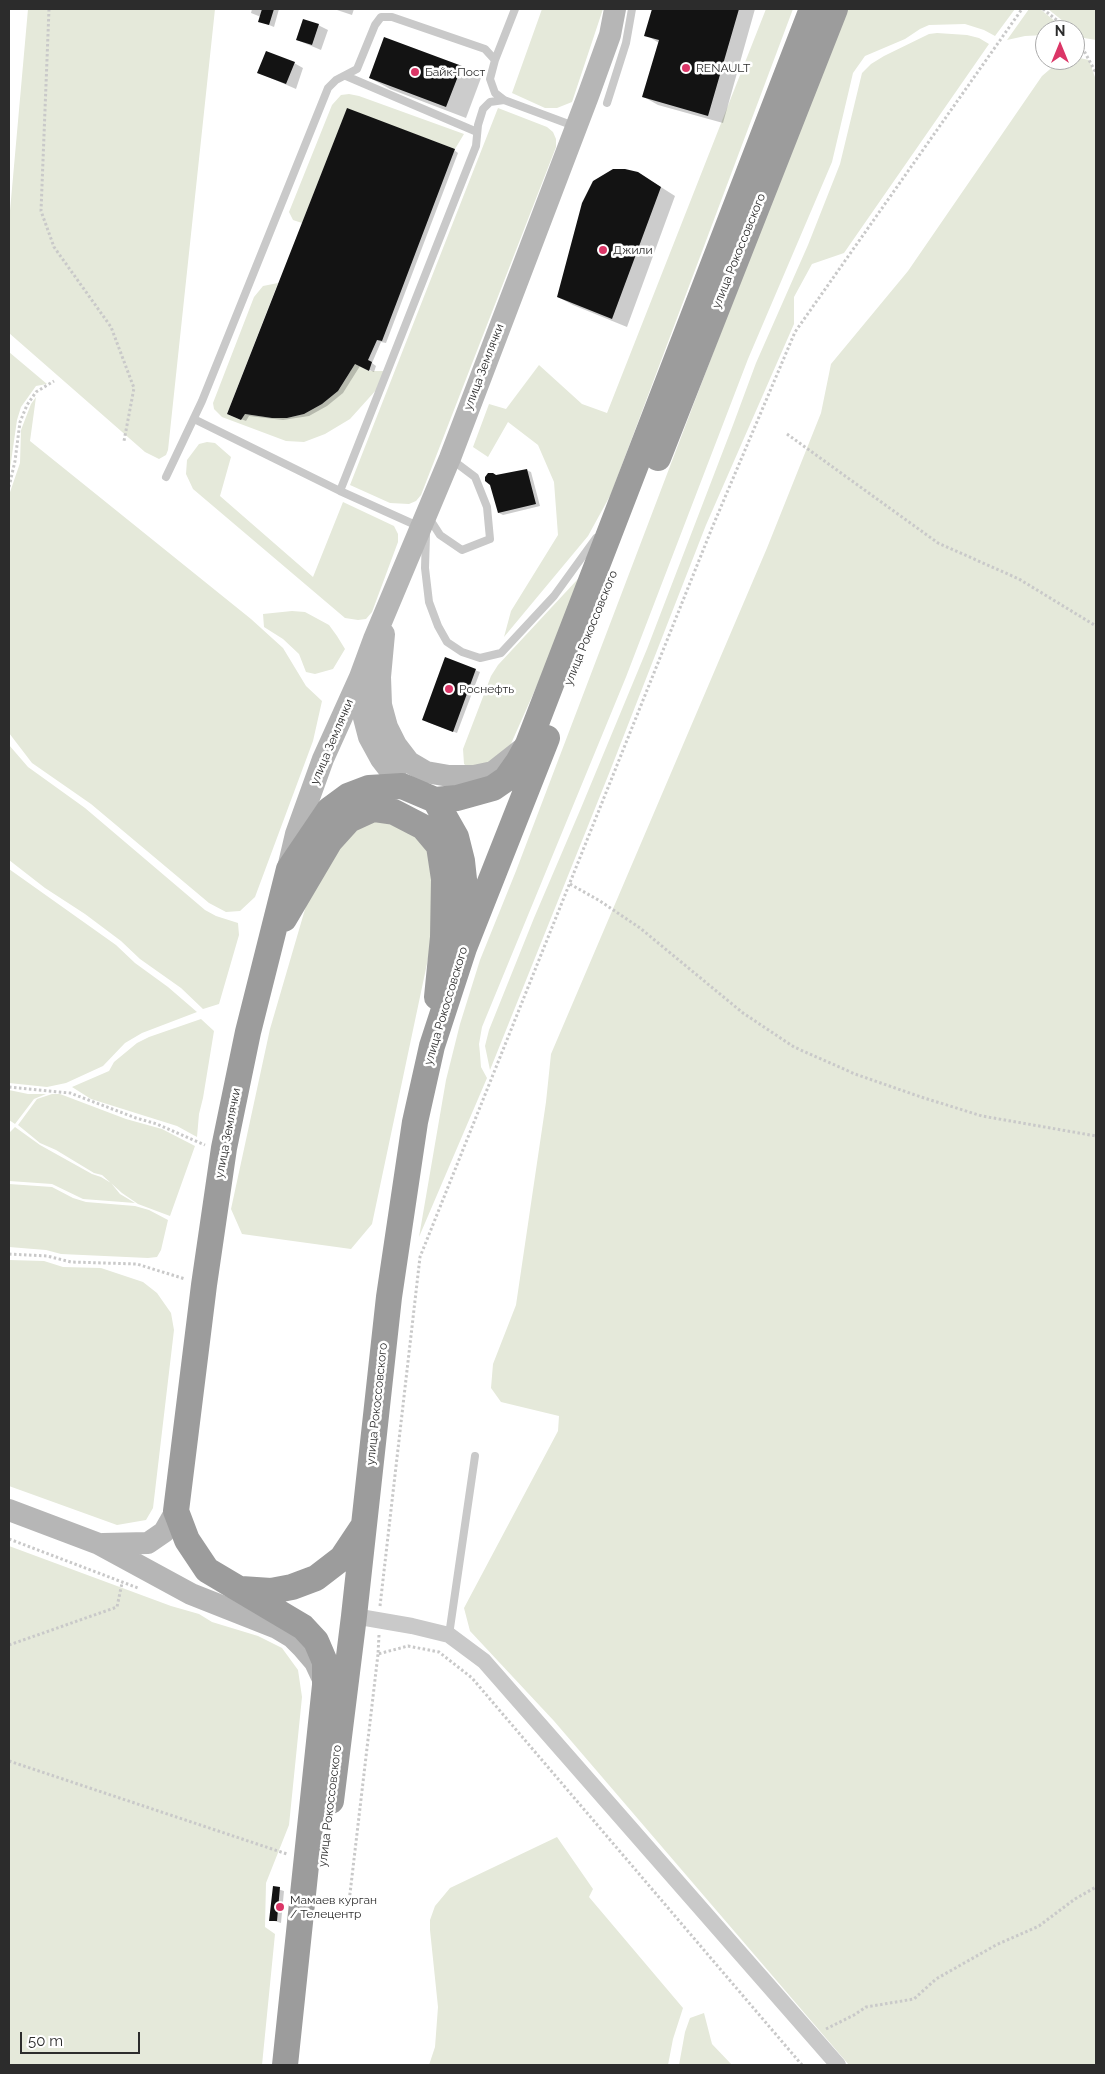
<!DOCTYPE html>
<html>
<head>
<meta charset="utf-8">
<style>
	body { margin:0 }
	#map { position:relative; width:1105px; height:2074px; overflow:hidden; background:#fff; font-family:Raleway,sans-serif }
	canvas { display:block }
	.frame { position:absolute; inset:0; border:10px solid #2c2c2c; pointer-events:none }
	.north { position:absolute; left:1035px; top:20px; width:50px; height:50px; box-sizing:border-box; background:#fff; border:1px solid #ababab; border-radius:50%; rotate:0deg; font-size:14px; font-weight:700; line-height:20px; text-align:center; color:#2c2c2c }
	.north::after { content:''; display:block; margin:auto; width:18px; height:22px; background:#db3667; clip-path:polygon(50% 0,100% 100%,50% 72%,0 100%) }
	.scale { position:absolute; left:20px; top:2032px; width:120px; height:22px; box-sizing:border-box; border:2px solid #2c2c2c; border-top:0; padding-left:6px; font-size:15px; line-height:18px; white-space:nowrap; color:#2c2c2c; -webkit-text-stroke:4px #fff; paint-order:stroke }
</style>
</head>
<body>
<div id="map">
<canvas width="1105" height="2074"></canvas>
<div class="frame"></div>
<div class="north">N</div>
<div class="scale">50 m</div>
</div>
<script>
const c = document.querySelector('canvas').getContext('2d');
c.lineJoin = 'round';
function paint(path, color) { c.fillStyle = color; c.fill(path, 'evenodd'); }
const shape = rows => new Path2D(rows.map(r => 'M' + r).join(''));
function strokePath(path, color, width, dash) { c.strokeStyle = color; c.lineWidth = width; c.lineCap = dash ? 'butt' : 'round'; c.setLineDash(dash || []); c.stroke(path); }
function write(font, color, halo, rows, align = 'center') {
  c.font = font + ' Raleway,sans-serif'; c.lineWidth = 5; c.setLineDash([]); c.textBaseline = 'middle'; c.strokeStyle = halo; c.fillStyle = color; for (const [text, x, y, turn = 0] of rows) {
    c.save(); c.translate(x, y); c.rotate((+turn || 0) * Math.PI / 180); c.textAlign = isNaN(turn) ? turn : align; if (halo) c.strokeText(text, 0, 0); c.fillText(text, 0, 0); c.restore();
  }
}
paint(shape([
	[28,9,215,9,168,450,166,455,159,459,145,452,9,333,9,222],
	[542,9,603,9,572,102,557,108,545,108,512,93],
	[766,9,793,9,611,494,588,536,504,637,511,611,558,535,554,482,538,445,508,422,488,457,473,447,489,404,506,409,539,365,582,404,607,413],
	[847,9,1015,9,995,36,984,30,965,24,929,25,920,29,905,39,865,56,853,73,832,162,748,359,626,677,482,1027,479,1044,480,1054,481,1067,487,1078,419,1237,446,1080,460,1024,480,960,516,871,726,319],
	[1029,9,1040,9,1066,30,1045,30,1045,35,1025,36,1007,40],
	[1048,9,1096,9,1096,40,1084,38],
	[937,33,967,35,979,38,989,44,844,253,812,264,794,297,794,324,706,525,610,771,490,1070,485,1046,489,1030,534,918,581,808,647,649,733,425,756,363,808,245,840,164,862,73,871,64,884,56,929,34],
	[1075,57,1089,60,1096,80,1096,2065,849,2065,554,1721,470,1631,464,1608,558,1431,559,1416,501,1402,491,1388,493,1364,516,1305,546,1102,551,1054,767,548,821,413,831,364,908,271,1042,76,1056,64,1064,60,1075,60],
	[349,94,359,96,464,134,455,149,347,109,302,223,293,220,289,212,332,105,341,95],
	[498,108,547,127,553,132,556,139,556,147,421,495,416,501,409,504,390,503,350,485],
	[278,283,227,414,241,420,245,414,272,418,287,418,304,414,322,404,338,391,355,364,369,371,384,371,377,389,350,419,325,434,304,442,286,441,222,417,214,409,213,403,254,297,263,286],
	[9,352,47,384,36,386,21,407,17,420,9,476],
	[36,397,30,441,251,619,283,648,306,686,322,701,313,741,255,897,240,911,226,912,209,903,91,804,32,763,9,733,9,495,20,463,21,430,31,404],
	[207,442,215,443,231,457,220,496,313,577,343,502,394,526,398,534,398,542,372,612,366,619,358,620,345,618,193,489,186,474,187,460,199,444],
	[590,566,510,746,489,765,470,769,464,764,463,749,491,676,498,665],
	[292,611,305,612,329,625,337,636,345,649,333,669,315,674,306,672,299,654,283,639,264,627,263,614],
	[9,745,28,767,85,808,205,910,216,916,238,923,239,935,219,1004,203,1009,181,988,140,959,121,941,85,914,45,888,9,860],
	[378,820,411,831,432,856,432,940,372,1224,351,1249,242,1234,231,1209,270,1029,308,899,335,851,354,830],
	[9,869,116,945,135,963,168,987,197,1012,142,1033,125,1043,103,1066,66,1083,47,1087,9,1083],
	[201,1019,214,1031,203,1098,199,1114,197,1137,177,1126,91,1099,72,1087,109,1071,114,1062,137,1043,149,1037],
	[9,1090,28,1094,46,1094,34,1099,15,1124,9,1120],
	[52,1094,60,1094,126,1119,162,1129,195,1146,170,1216,138,1204,122,1193,102,1175,94,1173,56,1150,40,1143,18,1125,37,1099],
	[15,1127,40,1145,92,1174,101,1177,111,1183,120,1194,135,1203,83,1199,52,1184,9,1181,9,1133],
	[9,1184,52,1187,73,1198,86,1202,135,1206,149,1210,168,1220,161,1250,157,1257,148,1258,61,1254,46,1250,9,1247],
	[9,1260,44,1261,63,1267,101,1268,143,1282,157,1293,171,1313,174,1330,153,1508,146,1520,117,1525,9,1486],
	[9,1546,171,1606,199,1614,212,1622,258,1636,282,1648,298,1670,302,1697,289,1825,266,1883,265,1927,275,1934,262,2065,9,2065],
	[557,1837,593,1889,589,1897,683,2008,673,2039,668,2065,429,2065,435,2047,438,2007,430,1930,430,1920,435,1906,450,1888],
	[704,2013,712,2044,732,2065,679,2065,685,2032,690,2018]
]), '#e5e9da');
paint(shape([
	[252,9,279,9,274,27,259,21,261,17,251,13],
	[334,9,354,9,352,15],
	[653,9,755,9,723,123,658,105,644,97,659,43,646,35],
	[318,25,328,30,321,50,297,40],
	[294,63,303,68,296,89,259,73],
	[461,67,481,78,466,118,390,89,370,78],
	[454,150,458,153,386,343,381,342,372,363,376,366,374,372,360,366,343,393,327,406,309,416,283,420,249,416,246,421,233,416],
	[653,182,675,196,627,327,573,305,558,297],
	[526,470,531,472,540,506,503,515,499,513,491,484,497,477],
	[446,659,480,672,457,733,427,722],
	[274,1888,284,1891,281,1923,271,1920]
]), '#0003');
paint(shape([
	[262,9,274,9,269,25,258,22],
	[652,9,739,9,708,116,642,97,659,40,644,36],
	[303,19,319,24,312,45,296,40],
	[384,37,462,66,446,107,369,78],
	[266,51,295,62,286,84,257,73],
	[347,108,455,149,382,341,377,340,368,360,372,362,369,371,355,364,338,391,322,404,304,414,287,418,272,418,245,414,241,420,227,414],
	[613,169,625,169,638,172,661,187,612,319,557,297,582,203,593,181],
	[527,469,536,504,498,513,490,485,485,481,485,477,488,473,493,473,496,475],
	[445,657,476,669,453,732,422,720],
	[273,1886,280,1887,277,1921,269,1921]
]), '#131313');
strokePath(shape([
	[49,9,41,211,54,247,111,327,134,388,124,441],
	[1043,9,1069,30],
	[1075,34,1096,73],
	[787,434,938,543,1019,579,1096,626],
	[9,487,15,461,20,422,27,405,36,392,54,381],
	[570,884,600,901,640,928,743,1013,794,1047,855,1074,921,1097,982,1116,1096,1136],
	[9,1087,70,1093,136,1118,157,1124,205,1145],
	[9,1254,47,1256,71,1262,137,1264,185,1279],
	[9,1539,138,1588],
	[380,1606,420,1257,712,528,795,332,1022,9],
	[379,1635,378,1654,408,1646,439,1652,472,1678,802,2065],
	[9,1645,117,1607,122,1583],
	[9,1761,287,1854],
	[321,1899,349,1902,378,1654],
	[826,2029,854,2015,866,2007,914,1999,936,1979,996,1945,1039,1926,1075,1899,1096,1887]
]), '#c9c9c9', 3, [2.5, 2.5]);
strokePath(shape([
	[495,60,515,9],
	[346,76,477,132],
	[607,103,626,43,632,9],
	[194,419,340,491],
	[166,477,202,401,328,88,336,80,357,69,375,25,381,17,392,17,485,49,495,60,490,79,495,93,504,100,574,126],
	[429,518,440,535,462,550,490,539,487,507,475,477,451,459],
	[420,527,340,491,476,146,478,125,483,109,490,102,504,100],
	[426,535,425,568,429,602,438,626,447,642,462,652,480,658,501,653,554,596,596,538],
	[449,1635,475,1456]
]), '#c9c9c9', 8);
strokePath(shape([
	[354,1616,412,1626,449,1635,484,1661,838,2065]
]), '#c9c9c9', 16);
strokePath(shape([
	[384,634,380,677,381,705,387,727,396,745,409,762,426,772,449,776,474,776,493,772,521,750],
	[360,678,363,714,369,737,381,759,402,786],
	[289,864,296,834,323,759,360,677,374,639,450,458,588,96,610,35,615,9],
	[9,1510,99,1544,191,1594,277,1628,292,1637,303,1648,315,1662,322,1677],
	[103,1544,148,1543,164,1532,176,1511]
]), '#b6b6b6', 22);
strokePath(shape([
	[658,458,835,9],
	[435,800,456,837,462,861,466,898,465,930],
	[284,919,330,841,349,820,373,809,394,812,423,827,439,846,444,879,443,937,437,997],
	[241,1589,271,1591,292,1587,316,1578,342,1558,362,1528],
	[331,1801,354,1616,389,1297,415,1122,432,1046,464,948,547,738],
	[285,2065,325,1685,325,1662,316,1641,303,1627,207,1570,187,1540,176,1511,204,1285,224,1148,248,1032,289,869,329,810,348,796,369,788,402,786,435,800,457,798,493,788,506,779,518,762,528,744,812,9]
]), '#9c9c9c', 26);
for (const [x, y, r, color] of [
	[686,68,5,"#db3667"],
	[415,72,5,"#db3667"],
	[603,250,5,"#db3667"],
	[449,689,5,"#db3667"],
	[280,1907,5,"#db3667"]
]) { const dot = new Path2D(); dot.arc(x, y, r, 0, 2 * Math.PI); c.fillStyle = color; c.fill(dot); strokePath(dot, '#fff', 2); }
write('12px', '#2c2c2c', '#fff', [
	["RENAULT",696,68],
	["Байк-Пост",425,72],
	["Джили",613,250],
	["Роснефть",459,689],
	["Мамаев курган",290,1900],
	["/ Телецентр",290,1914]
], 'left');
write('12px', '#2c2c2c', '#fff', [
	["улица Рокоссовского",739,251,-68],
	["улица Землячки",484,367,-69],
	["улица Рокоссовского",591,628,-68],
	["улица Землячки",332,742,-67],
	["улица Рокоссовского",446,1006,-73],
	["улица Землячки",228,1133,-79],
	["улица Рокоссовского",377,1404,-84],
	["улица Рокоссовского",330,1806,-83]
]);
</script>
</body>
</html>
